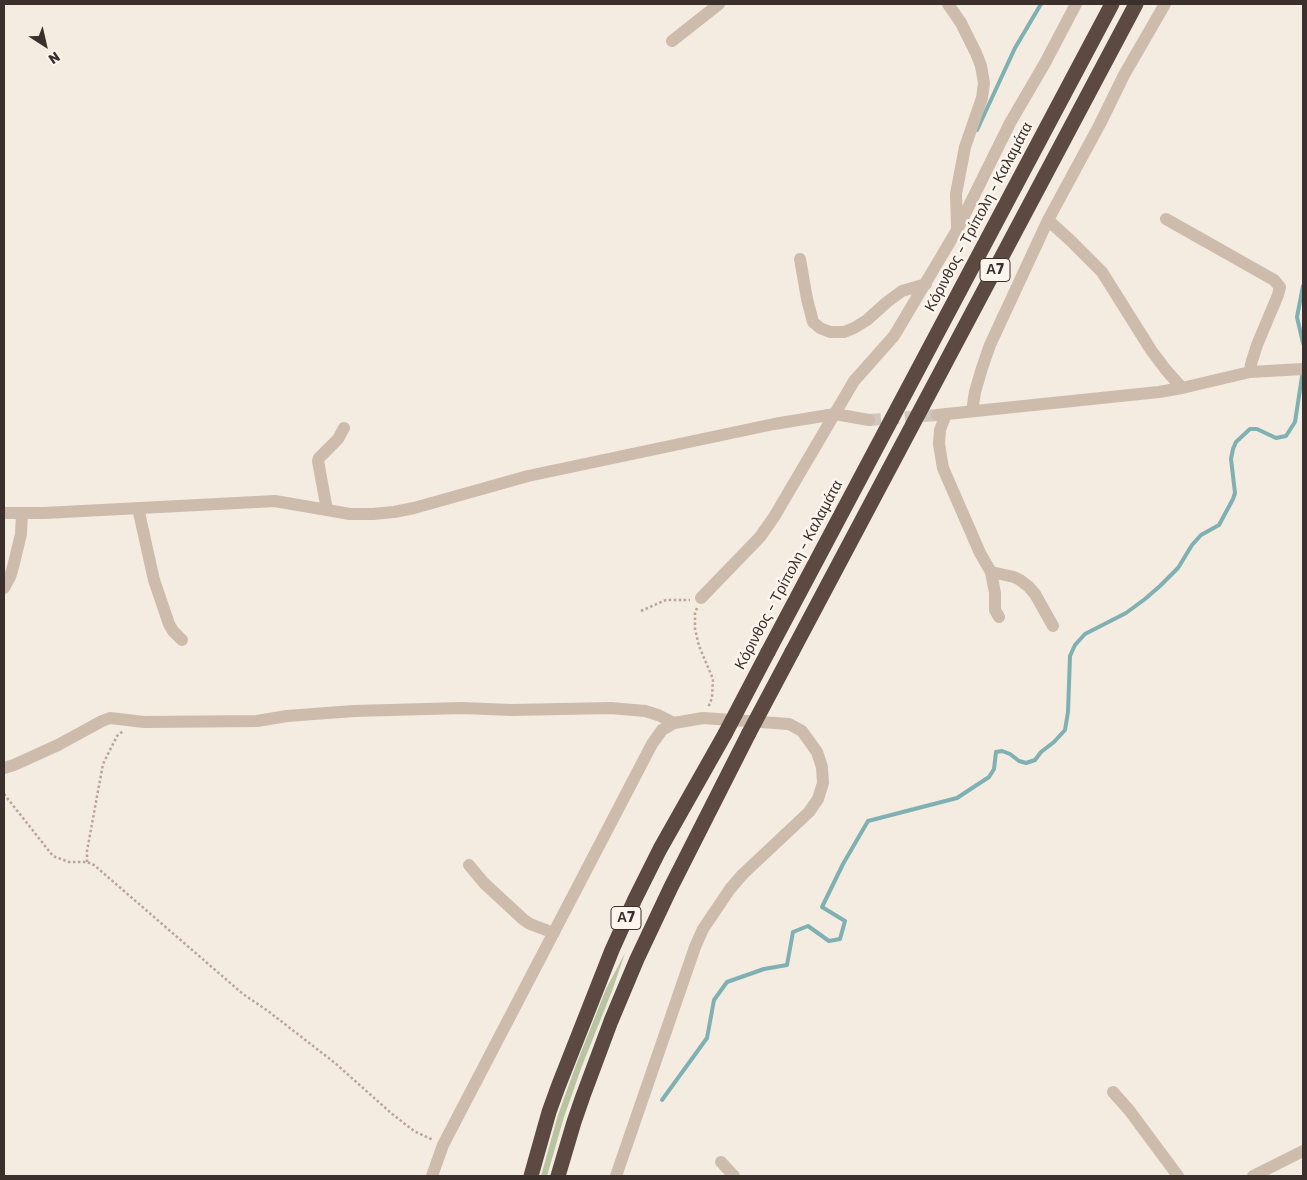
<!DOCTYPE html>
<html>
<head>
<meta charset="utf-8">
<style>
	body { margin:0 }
	#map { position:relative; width:1307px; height:1180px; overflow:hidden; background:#f4ebe1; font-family:Rubik,sans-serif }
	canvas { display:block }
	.frame { position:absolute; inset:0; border:5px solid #3b302b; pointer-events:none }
	.north { position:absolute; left:20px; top:20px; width:50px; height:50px; -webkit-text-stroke:4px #fbf5ee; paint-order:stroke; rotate:145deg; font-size:14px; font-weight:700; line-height:20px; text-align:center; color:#3b302b }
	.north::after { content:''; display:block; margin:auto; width:18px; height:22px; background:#3b302b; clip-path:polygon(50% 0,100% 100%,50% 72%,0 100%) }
</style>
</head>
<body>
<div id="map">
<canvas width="1307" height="1180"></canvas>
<div class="frame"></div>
<div class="north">N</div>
</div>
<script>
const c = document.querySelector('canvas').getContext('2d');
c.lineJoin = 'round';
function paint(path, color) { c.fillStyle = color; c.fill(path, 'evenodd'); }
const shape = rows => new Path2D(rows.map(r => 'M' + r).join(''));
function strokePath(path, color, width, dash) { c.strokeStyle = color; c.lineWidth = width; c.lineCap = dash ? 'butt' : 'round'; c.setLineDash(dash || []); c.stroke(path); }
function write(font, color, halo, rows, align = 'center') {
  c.font = font + ' Rubik,sans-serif'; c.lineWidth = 5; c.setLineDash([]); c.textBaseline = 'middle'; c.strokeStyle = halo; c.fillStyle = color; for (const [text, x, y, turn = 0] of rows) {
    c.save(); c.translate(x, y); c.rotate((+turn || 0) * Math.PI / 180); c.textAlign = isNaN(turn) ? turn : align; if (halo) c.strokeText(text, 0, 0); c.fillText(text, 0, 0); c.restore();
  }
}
paint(shape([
	[625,953,612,991,582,1066,564,1117,547,1176,541,1176,558,1115,576,1065,606,989]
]), '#b8c4a0');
strokePath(shape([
	[977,130,1015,48,1041,4],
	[1303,286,1297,317,1303,343],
	[662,1100,707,1038,714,1000,727,982,764,969,787,965,793,932,808,926,829,941,840,939,845,921,822,907,843,864,868,821,957,798,989,777,994,769,996,752,1002,751,1010,754,1019,761,1026,763,1035,760,1041,752,1054,742,1065,730,1068,712,1070,656,1075,645,1085,634,1126,613,1145,599,1160,586,1178,568,1192,545,1201,535,1219,525,1233,499,1235,493,1231,459,1233,449,1236,442,1250,429,1257,429,1276,438,1286,436,1295,422,1303,370]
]), '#7fb0b2', 4);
strokePath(shape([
	[869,420,937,415]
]), '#cfc6bd', 12, [12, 6]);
strokePath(shape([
	[697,608,695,613,695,629,699,646,713,679,712,698,708,708],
	[641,611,666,600,690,600],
	[4,794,53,856,69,862,87,862,94,865,243,994,268,1011,335,1063,391,1113,414,1131,433,1140],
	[87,862,87,851,103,764,117,736,123,731]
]), '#b9a596', 2.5, [2.5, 2.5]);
strokePath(shape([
	[948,4,961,23,976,53,981,66,984,83,982,98,965,147,956,194,957,227],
	[672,41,719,4],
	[1166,219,1274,280,1280,287,1278,295,1257,345,1251,364,1250,372],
	[1048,220,1071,241,1102,272,1151,350,1166,370,1182,388],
	[800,259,807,299,813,322,820,328,830,332,844,332,854,328,867,320,887,302,902,291,926,284],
	[972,411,975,392,982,368,990,345,1048,220,1100,124,1124,75,1165,4],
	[946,414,940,430,939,444,943,468,980,553,991,572,995,593,995,610,999,617],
	[937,415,1159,392,1182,388,1250,372,1303,369],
	[138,508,154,580,169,624,173,631,182,640],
	[327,510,318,461,319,458,338,439,344,428],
	[4,513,44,513,275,501,350,514,373,514,394,512,414,508,528,476,774,424,835,414,869,420],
	[991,572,1014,577,1020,580,1029,587,1035,594,1053,626],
	[4,588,10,577,13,567,21,534,22,513],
	[701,598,760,537,774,517,854,381,894,336,957,230,1010,123,1045,63,1076,4],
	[4,768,14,765,58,745,102,721,110,718,144,722,257,721,287,716,354,711,462,708,512,710,611,708,645,711,658,715,674,723],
	[469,865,484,883,524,920,530,924,554,933],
	[1113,1092,1129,1110,1178,1176],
	[721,1162,734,1176],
	[432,1176,443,1145,652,744,662,730,674,723,703,718,789,724,802,731,817,752,822,767,823,783,818,799,809,812,743,874,730,889,703,929,695,947,616,1176],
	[1253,1176,1303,1151]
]), '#cdbbac', 12);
strokePath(shape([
	[768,652,1112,4],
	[792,652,1136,4],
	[531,1176,549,1112,558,1087,612,950,635,899,660,849,725,734],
	[558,1176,574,1122,583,1096,611,1021,637,959,671,887,749,733]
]), '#5c4a42', 15);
strokePath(shape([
	[749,733,792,652],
	[725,734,768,652]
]), '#5c4a42', 15);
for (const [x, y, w] of [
	[995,270,30],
	[626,918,30]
]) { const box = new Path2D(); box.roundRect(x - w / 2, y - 11.5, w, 23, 4); c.fillStyle = '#fbf5ee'; c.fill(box); strokePath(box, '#3b302b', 1); }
write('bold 14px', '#3b302b', null, [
	["Α7",995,270],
	["Α7",626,918]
]);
write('15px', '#3b302b', '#fbf5ee', [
	["Κόρινθος - Τρίπολη - Καλαμάτα",979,217,-62],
	["Κόρινθος - Τρίπολη - Καλαμάτα",789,575,-62]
]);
</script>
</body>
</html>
